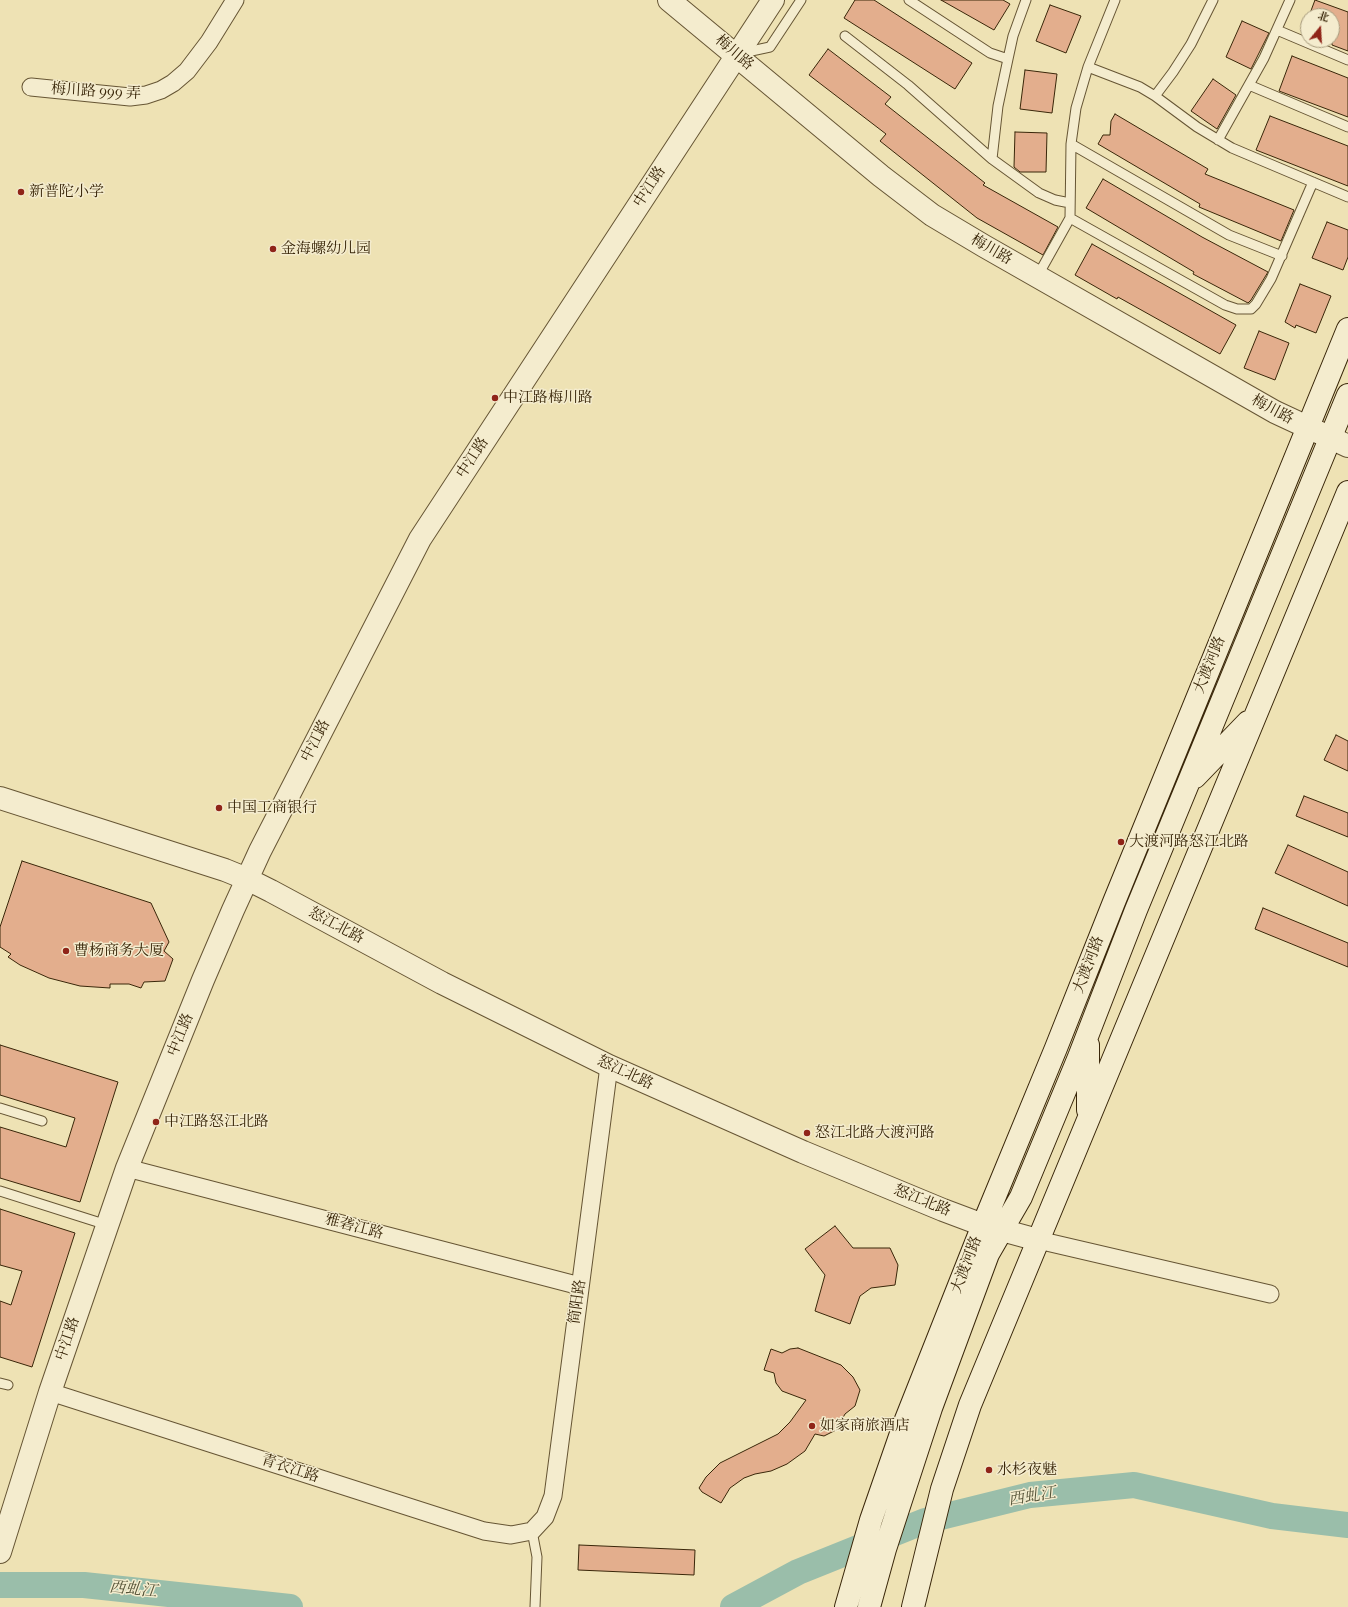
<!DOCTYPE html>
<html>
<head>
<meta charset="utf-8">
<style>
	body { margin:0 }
	#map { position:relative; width:1348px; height:1607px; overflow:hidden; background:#eee2b4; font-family:"IM FELL French Canon","Noto Serif SC",serif }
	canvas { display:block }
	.north { position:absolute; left:1300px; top:8px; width:40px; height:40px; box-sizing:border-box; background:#f4ecce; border:1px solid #a99d7f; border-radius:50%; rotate:18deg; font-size:11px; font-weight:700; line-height:16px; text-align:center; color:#392609 }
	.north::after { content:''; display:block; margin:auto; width:14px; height:18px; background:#8f2418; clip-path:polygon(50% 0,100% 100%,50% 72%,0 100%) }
</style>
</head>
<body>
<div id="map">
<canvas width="1348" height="1607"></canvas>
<div class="north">北</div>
</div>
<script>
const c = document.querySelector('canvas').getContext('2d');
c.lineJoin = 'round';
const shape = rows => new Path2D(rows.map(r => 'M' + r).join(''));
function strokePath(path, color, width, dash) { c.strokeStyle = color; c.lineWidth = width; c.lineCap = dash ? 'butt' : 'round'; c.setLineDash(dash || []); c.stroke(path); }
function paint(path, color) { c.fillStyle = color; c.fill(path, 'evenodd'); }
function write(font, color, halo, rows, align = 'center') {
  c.font = font + ' "IM FELL French Canon","Noto Serif SC",serif'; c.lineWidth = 3; c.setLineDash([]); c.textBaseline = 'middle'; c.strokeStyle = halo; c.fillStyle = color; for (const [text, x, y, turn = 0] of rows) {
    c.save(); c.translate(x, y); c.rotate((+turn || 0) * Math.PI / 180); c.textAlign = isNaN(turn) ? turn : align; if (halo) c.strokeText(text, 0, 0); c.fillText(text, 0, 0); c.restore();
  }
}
strokePath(shape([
	[0,1585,84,1585,290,1607],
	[733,1607,798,1572,925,1521,1030,1495,1134,1485,1272,1516,1348,1525]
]), '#9abeaa', 26);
const building = shape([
	[855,0,874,0,972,63,955,89,844,18,855,0],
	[941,0,1003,0,1010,4,994,30,941,0],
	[1315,0,1348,12,1348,51,1332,45,1332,16,1309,16,1315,0],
	[1050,5,1081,16,1066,53,1036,41,1050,5],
	[1242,21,1269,33,1251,69,1226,57,1242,21],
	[828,49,891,97,885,104,985,183,983,185,1058,227,1043,255,977,218,880,141,886,134,809,75,828,49],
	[1292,56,1348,78,1348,117,1279,91,1292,56],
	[1025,70,1057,74,1052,113,1020,109,1025,70],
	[1213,79,1236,95,1217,129,1191,111,1213,79],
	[1115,114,1208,169,1205,174,1294,210,1281,241,1199,207,1200,204,1098,144,1103,135,1110,135,1111,121,1115,114],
	[1270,116,1348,146,1348,186,1256,150,1270,116],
	[1015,132,1047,133,1046,172,1020,172,1014,167,1015,132],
	[1103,179,1202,237,1268,272,1251,300,1248,303,1193,274,1194,272,1086,208,1103,179],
	[1327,222,1348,230,1348,257,1343,270,1312,258,1327,222],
	[1092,244,1236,325,1220,354,1118,297,1117,299,1075,275,1092,244],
	[1300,284,1331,296,1316,333,1296,325,1295,328,1285,322,1300,284],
	[1259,331,1289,343,1275,380,1244,368,1259,331],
	[1336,735,1348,741,1348,771,1324,760,1336,735],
	[1304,796,1348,813,1348,837,1296,816,1304,796],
	[1288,845,1348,872,1348,906,1275,873,1288,845],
	[22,861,151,903,169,942,164,951,173,959,165,981,144,982,141,988,129,984,110,984,110,988,80,986,49,978,20,965,8,957,11,954,0,947,0,927,22,861],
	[1263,908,1348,943,1348,967,1255,929,1263,908],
	[0,1045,118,1082,80,1202,0,1178,0,1127,66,1147,75,1118,0,1095,0,1045],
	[0,1209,75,1233,32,1367,0,1357,0,1301,11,1305,22,1271,0,1265,0,1209],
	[835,1226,853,1248,890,1248,898,1265,895,1285,871,1288,860,1296,850,1324,815,1311,825,1275,805,1249,835,1226],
	[798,1348,841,1365,853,1377,860,1390,855,1406,845,1414,836,1430,824,1436,815,1434,805,1451,787,1464,771,1471,755,1474,744,1478,730,1488,721,1503,702,1492,699,1488,706,1477,720,1463,778,1434,790,1422,806,1400,782,1391,776,1383,774,1373,764,1370,771,1349,782,1353,790,1349,798,1348],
	[579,1545,695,1550,694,1575,578,1570,579,1545]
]);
paint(building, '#e3ae8d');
strokePath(building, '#392609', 1);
const service = shape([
	[909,0,990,53,1008,59],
	[1277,30,1348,60],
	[845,36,908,85,992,159,1039,193,1055,200,1070,203],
	[742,53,770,47,801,0],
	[1088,67,1140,87,1155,96,1197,127,1232,148,1348,197],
	[1249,85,1348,127],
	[1155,96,1173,72,1191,44,1213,0],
	[1218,140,1264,58,1290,0],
	[1071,144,1229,235,1282,256],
	[992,159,998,106,1008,59,1013,36,1026,0],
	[1070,218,1225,305,1237,309,1251,309,1256,304,1271,279,1313,182],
	[1037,277,1070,218,1071,144,1076,108,1088,67,1115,0],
	[0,1108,42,1121],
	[0,1191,107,1225],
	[0,1383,8,1385],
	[532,1531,537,1557,535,1607]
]);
const minor = shape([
	[31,87,130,97,146,95,161,90,173,83,187,71,209,42,235,0],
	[127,1168,580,1286],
	[1038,1240,1270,1294],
	[50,1392,484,1531,511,1535,532,1531,545,1517,553,1496,609,1066]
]);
const tertiary = shape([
	[669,0,881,176,932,215,984,246,1275,412,1348,446],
	[0,798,225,870,247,879,271,891,442,983,609,1066,803,1152,943,1210,983,1225,1038,1240],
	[0,1552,50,1392,127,1168,203,980,233,910,260,851,420,539,773,0]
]);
const secondary = shape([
	[1195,777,1248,722],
	[1088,1045,1088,1110],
	[846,1607,871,1520,905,1422,983,1225,1056,1048,1114,902,1348,329],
	[869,1607,885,1549,931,1408,988,1254,1021,1197,1079,1057,1136,910,1348,395],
	[913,1607,942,1489,970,1405,1348,492]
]);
strokePath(service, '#665534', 11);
strokePath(minor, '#665534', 19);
strokePath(tertiary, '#665534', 24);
strokePath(secondary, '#392609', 24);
strokePath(service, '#f4ecce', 9);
strokePath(minor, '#f4ecce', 17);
strokePath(tertiary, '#f4ecce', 22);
strokePath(secondary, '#f4ecce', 22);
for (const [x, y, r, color] of [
	[21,192,4,"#8f2418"],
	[273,249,4,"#8f2418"],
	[495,398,4,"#8f2418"],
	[219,808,4,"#8f2418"],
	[1121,842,4,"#8f2418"],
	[66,951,4,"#8f2418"],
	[156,1122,4,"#8f2418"],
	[807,1133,4,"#8f2418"],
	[812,1426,4,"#8f2418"],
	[989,1470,4,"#8f2418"]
]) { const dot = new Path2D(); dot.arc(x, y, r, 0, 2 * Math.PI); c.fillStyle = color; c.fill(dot); strokePath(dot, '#f4ecce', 1.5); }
write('15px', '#392609', '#f4ecce', [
	["梅川路",734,53,40],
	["梅川路 999 弄",96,92,3],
	["中江路",650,187,-57],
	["梅川路",991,250,30],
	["梅川路",1272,410,28],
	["中江路",473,458,-57],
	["大渡河路",1210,665,-68],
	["中江路",316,741,-63],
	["怒江北路",336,926,28],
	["大渡河路",1089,965,-69],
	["中江路",181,1035,-68],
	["怒江北路",625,1073,25],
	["怒江北路",922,1201,22],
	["雅砻江路",354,1227,15],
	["大渡河路",967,1265,-69],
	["简阳路",578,1302,-82],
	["中江路",68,1339,-71],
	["青衣江路",290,1469,18]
]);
write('15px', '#392609', '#f4ecce', [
	["新普陀小学",29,192],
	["金海螺幼儿园",281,249],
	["中江路梅川路",503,398],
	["中国工商银行",227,808],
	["大渡河路怒江北路",1129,842],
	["曹杨商务大厦",74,951],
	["中江路怒江北路",164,1122],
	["怒江北路大渡河路",815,1133],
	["如家商旅酒店",820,1426],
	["水杉夜魅",997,1470]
], 'left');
write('italic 16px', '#565439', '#f4ecce', [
	["西虬江",1032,1497,-9],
	["西虬江",133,1590,6]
]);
</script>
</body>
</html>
